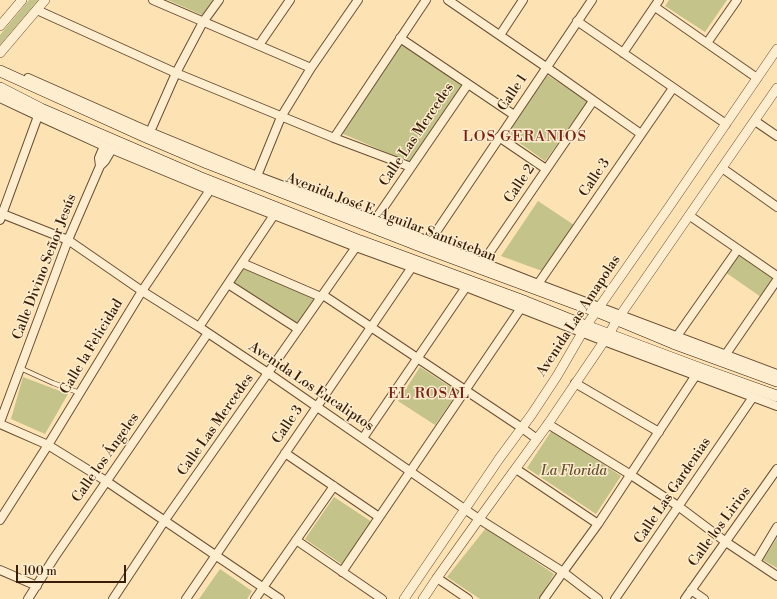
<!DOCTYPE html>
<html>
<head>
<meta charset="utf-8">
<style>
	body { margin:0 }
	#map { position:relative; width:777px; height:599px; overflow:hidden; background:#fde3b3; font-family:"Libre Bodoni",serif }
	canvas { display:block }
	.scale { position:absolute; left:16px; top:565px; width:110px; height:18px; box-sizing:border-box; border:2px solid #391d08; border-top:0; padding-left:5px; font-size:12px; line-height:14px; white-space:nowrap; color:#391d08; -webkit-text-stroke:3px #feedce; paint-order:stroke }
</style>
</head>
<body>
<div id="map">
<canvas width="777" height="599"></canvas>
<div class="scale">100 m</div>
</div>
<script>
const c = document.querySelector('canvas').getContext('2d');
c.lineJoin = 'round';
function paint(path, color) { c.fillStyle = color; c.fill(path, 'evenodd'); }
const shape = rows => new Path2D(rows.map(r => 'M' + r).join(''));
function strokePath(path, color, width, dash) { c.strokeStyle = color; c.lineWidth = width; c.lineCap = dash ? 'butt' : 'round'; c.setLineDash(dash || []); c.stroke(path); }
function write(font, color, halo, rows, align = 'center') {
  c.font = font + ' "Libre Bodoni",serif'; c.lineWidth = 3; c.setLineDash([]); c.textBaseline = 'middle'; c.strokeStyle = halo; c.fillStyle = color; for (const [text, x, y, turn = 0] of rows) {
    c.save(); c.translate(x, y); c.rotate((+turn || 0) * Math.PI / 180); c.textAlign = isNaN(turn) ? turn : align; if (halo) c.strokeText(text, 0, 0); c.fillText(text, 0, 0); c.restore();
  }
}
paint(shape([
	[29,0,38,0,0,45,0,35],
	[168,0,213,0,202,15],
	[669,0,727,0,705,32,665,6],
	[401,44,462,85,409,162,341,133],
	[547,75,588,101,545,161,507,134],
	[538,201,574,225,542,271,501,256],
	[738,253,774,278,761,297,725,272],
	[244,267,317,299,296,328,233,283],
	[420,367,458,392,435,425,398,401],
	[23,377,68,394,45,434,11,419],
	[552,430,621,476,596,514,527,468],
	[334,497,372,522,343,565,305,539],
	[486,528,554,574,539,599,480,599,447,577],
	[777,538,777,568,763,560],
	[220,569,252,591,247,599,199,599]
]), '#c4c389');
const service = shape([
	[20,368,53,383,80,393]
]);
const minor = shape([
	[153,0,311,68],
	[448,0,546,67,641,134],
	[655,7,757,78],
	[37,10,176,73,334,138,411,167],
	[577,21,726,124],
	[500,35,523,0],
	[400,38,514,115],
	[707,43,737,0],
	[259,45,290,0],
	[623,53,659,0],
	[28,78,150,132,257,176,375,220,538,284,777,374],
	[0,98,38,116,104,146,210,190,356,247,466,287,604,341,777,406],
	[755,121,777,136],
	[150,132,176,73,203,22,219,0],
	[499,137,546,169],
	[334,138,426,0],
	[100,166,99,158,104,146],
	[722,168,777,207],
	[257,176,281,117,311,68,358,0],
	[0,213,68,240,142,291,199,327,268,373,479,519,563,572,598,599],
	[690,216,777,276],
	[0,220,38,116],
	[375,220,468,84],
	[430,241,592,0],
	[483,262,593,101],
	[242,263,321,297],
	[228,284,298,329],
	[538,284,673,88],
	[323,295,522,428,537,439],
	[199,327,274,215],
	[677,336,738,249],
	[726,354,777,280],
	[575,383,659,432],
	[0,422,68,240,100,166,105,161,112,149],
	[0,424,48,445,106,481,280,599],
	[548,424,631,475,678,506,726,542,777,576],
	[363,438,466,287],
	[285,453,379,517],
	[516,469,598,524],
	[0,520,48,445,142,291,210,190],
	[296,540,382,599],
	[756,562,777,527],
	[0,570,37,586],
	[342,572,521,308],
	[437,578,468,599],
	[691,590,704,599],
	[28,599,54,558,208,333],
	[113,599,165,520,356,247],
	[186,599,412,267],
	[255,599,334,486],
	[544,599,563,572,598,524,696,375],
	[615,599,753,397],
	[685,599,777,469]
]);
const tertiary = shape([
	[0,26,22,0],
	[0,53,45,0],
	[404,599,499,459,532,414,557,376,586,326,669,207,777,49],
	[423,599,437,578,479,519,548,424,609,334,617,320,777,88]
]);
const secondary = shape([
	[0,71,146,137,207,163,425,248,596,311,673,343,777,381],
	[0,88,41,109,199,177,360,241,526,302,586,326,701,369,777,396]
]);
strokePath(service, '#6a4e33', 5.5);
strokePath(minor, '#6a4e33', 10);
strokePath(tertiary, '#6a4e33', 10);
strokePath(secondary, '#391d08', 12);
strokePath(service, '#feedce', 4);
strokePath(minor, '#feedce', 8);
strokePath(tertiary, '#feedce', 9);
strokePath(secondary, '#feedce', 11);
write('14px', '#391d08', '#feedce', [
	["Calle 1",513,93,-56],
	["Calle Las Mercedes",417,135,-56],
	["Calle 3",595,178,-56],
	["Calle 2",520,184,-56],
	["Avenida José E. Aguilar Santisteban",391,218,21],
	["Calle Divino Señor Jesús",45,267,-69],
	["Avenida Las Amapolas",579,316,-57],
	["Calle la Felicidad",92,347,-59],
	["Avenida Los Eucaliptos",311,387,34],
	["Calle Las Mercedes",216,425,-55],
	["Calle 3",288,425,-56],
	["Calle los Ángeles",106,458,-55],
	["Calle Las Gardenias",673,491,-56],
	["Calle los Lirios",720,527,-54]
]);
write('italic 14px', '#634f2f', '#feedce', [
	["La Florida",574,472]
]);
c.letterSpacing = '1px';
write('15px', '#7a1f14', '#feedce', [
	["LOS GERANIOS",525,137],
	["EL ROSAL",429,394]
]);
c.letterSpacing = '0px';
</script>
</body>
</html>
